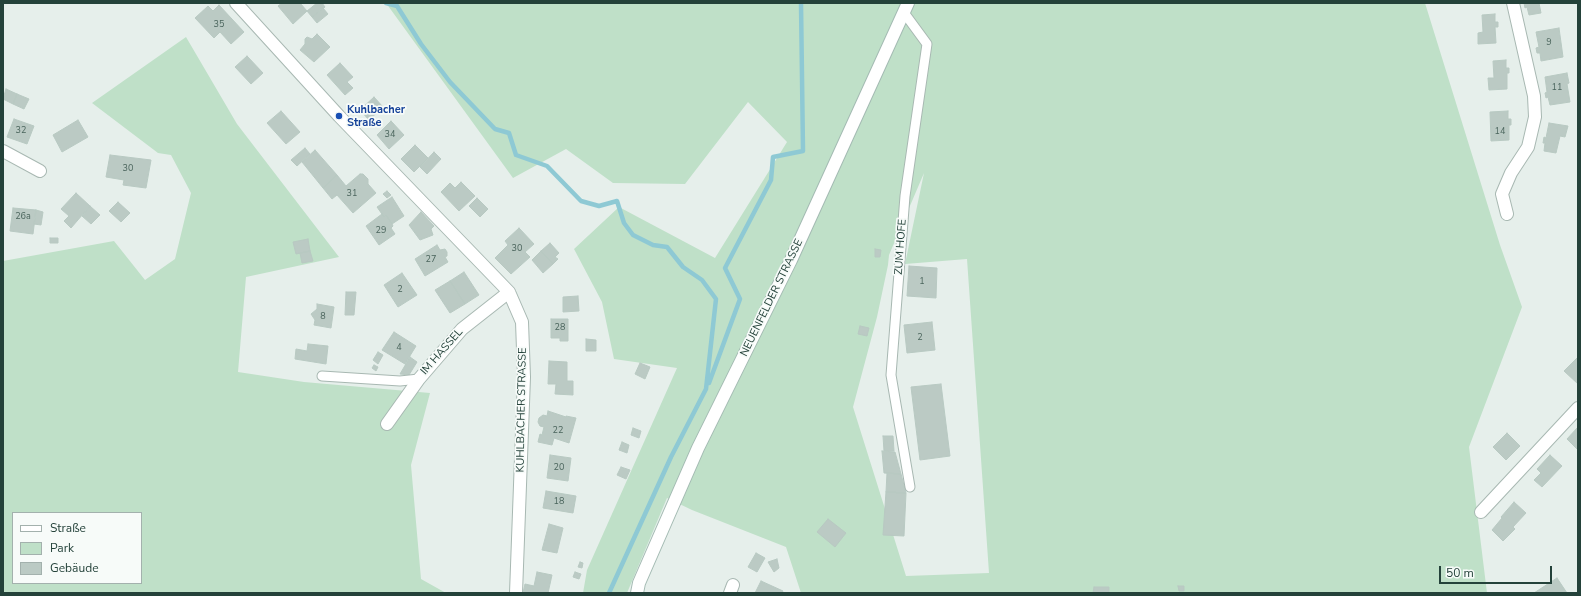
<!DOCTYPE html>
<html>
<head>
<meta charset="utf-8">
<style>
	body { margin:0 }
	#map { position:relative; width:1581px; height:596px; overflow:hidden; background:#e6efeb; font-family:"Nunito Sans",sans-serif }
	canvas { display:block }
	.frame { position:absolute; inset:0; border:4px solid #24423a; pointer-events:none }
	.legend { position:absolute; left:12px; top:512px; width:130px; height:72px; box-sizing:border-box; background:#f7fbf9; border:1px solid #a3b1ad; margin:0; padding:5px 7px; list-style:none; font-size:12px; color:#24423a }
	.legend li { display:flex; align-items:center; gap:8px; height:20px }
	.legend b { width:20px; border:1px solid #a3b1ad }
	.scale { position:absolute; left:1439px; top:566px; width:113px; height:18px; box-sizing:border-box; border:2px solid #24423a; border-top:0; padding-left:5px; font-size:12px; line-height:14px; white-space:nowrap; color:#24423a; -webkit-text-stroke:3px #f7fbf9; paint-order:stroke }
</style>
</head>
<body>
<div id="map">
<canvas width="1581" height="596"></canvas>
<div class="frame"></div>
<ul class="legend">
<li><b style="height:5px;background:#fff"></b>Straße</li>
<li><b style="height:11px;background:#bfe0c8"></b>Park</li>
<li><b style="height:11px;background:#bbcac4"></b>Gebäude</li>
</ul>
<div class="scale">50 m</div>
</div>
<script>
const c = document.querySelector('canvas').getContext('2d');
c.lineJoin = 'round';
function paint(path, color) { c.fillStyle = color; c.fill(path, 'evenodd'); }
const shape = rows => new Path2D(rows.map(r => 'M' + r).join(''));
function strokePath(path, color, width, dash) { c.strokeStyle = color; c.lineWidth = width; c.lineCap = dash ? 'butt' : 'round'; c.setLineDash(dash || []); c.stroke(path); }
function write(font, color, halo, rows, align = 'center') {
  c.font = font + ' "Nunito Sans",sans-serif'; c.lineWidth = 3.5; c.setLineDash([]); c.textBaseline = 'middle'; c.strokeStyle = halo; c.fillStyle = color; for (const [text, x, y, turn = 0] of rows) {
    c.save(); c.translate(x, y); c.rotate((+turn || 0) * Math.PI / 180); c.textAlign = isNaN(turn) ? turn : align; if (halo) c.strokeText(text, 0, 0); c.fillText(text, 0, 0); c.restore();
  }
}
paint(shape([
	[386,3,1425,3,1500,245,1522,307,1469,447,1487,593,801,593,786,547,692,510,667,498,627,593,583,593,587,570,677,368,614,359,602,302,574,249,619,207,715,258,787,142,748,102,685,184,613,183,566,149,513,178],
	[924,173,905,264,967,259,989,573,906,576,853,407,877,317,888,265,889,255],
	[186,37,237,124,339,257,246,277,238,372,304,382,430,393,411,465,421,579,446,593,3,593,3,261,114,241,145,280,175,259,191,193,171,155,158,153,92,103],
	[13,513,141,513,141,583,13,583]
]), '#bfe0c8');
strokePath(shape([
	[386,3,397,6,421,44,450,82,495,129,509,133,516,155,547,166,581,201,599,206,617,201,624,223,633,235,653,245,667,247,683,267,702,280,716,299,706,389,671,457,609,593],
	[709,383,740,299,725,268,771,180,773,157,803,151,801,3]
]), '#8ec9d4', 4.5);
const building = shape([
	[282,3,300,3,307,11,293,24,278,6,282,3],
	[317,3,322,3,325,7,312,17,307,11,317,3],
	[1524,3,1539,3,1541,13,1529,15,1527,7,1525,8,1524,3],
	[219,5,244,32,231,44,220,32,214,38,195,18,208,6,213,11,219,5],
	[323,8,328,14,317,23,312,17,323,8],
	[1495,14,1495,22,1498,22,1498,27,1495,27,1496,43,1478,44,1478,33,1483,32,1482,15,1495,14],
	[1559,28,1563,57,1541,61,1540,53,1537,53,1536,48,1539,47,1536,32,1559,28],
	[317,34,330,47,314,62,300,50,305,44,305,39,307,37,312,39,317,34],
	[247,56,263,73,251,84,235,67,247,56],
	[1506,60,1506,68,1509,68,1509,73,1507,73,1507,89,1489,90,1488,78,1494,78,1493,61,1506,60],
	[340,63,353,77,347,82,353,88,345,95,327,75,340,63],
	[1567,73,1569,83,1567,84,1570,102,1550,105,1548,97,1546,98,1545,93,1547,92,1545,77,1567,73],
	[6,89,17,94,13,104,3,99,6,89],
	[17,94,29,99,24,109,13,104,17,94],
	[374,97,383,107,369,120,360,110,374,97],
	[281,111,300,132,286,144,267,123,281,111],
	[1508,111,1508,119,1511,119,1511,125,1509,125,1509,140,1491,141,1490,112,1508,111],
	[14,119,34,126,27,144,7,137,14,119],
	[78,120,88,137,62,152,53,135,78,120],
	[391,121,404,135,389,149,377,135,391,121],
	[1549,123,1568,126,1565,137,1560,136,1556,153,1544,151,1545,143,1543,143,1544,137,1546,138,1549,123],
	[415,145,428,158,414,172,401,159,415,145],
	[305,148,310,154,297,166,291,160,305,148],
	[315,150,337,175,323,188,302,162,315,150],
	[434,152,441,159,427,174,420,167,434,152],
	[110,155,151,160,146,188,123,185,124,180,106,177,110,155],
	[360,174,363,174,368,179,368,184,376,193,353,213,337,195,332,199,323,188,337,175,346,186,360,174],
	[461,182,475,196,459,211,441,192,450,183,455,188,461,182],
	[387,191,391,195,387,198,383,194,387,191],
	[76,193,90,206,71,228,64,221,69,216,61,209,76,193],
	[392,197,404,216,392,224,386,215,384,217,377,207,392,197],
	[477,198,488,209,480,217,469,206,477,198],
	[118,202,130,213,121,222,109,211,118,202],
	[90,206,100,215,91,224,82,216,90,206],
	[13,208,36,210,33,234,10,231,13,208],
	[36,210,43,212,41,225,34,224,36,210],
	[421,212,434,226,431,229,433,235,420,240,409,225,421,212],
	[382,214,384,217,386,215,392,224,393,226,391,228,395,234,379,245,366,226,382,214],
	[519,228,534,244,525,252,530,257,511,274,495,258,508,245,505,241,519,228],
	[50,238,58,238,58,243,50,243,50,238],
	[308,239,310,251,296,254,293,242,308,239],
	[550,243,559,253,555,257,558,259,553,264,541,251,550,243],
	[437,245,440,250,445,249,447,252,447,256,445,257,448,262,425,276,415,259,437,245],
	[875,249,881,250,880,257,875,257,875,249],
	[310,251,313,261,302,263,300,253,310,251],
	[541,251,553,264,543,273,532,260,541,251],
	[909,266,937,268,936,298,907,296,909,266],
	[464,272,479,295,465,304,450,281,464,272],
	[402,273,417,295,398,307,384,285,402,273],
	[450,281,465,304,450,313,435,290,450,281],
	[346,292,356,292,354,315,345,315,346,292],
	[578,296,579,311,563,312,563,297,578,296],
	[317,304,334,307,331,328,314,325,315,320,311,314,317,309,317,304],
	[551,319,568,319,568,341,560,341,560,338,551,338,551,319],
	[932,322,935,350,907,353,904,325,932,322],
	[860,326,869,328,867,336,858,334,860,326],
	[394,332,416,346,405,364,382,350,394,332],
	[586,339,596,340,596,351,586,351,586,339],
	[308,344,328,346,326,364,295,359,296,349,307,351,308,344],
	[378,352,383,355,378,364,373,360,378,352],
	[410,357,417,362,409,375,400,374,410,357],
	[1578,357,1578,384,1564,371,1578,357],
	[549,361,567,362,567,381,573,381,573,395,555,394,556,384,548,384,549,361],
	[640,363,650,367,645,379,635,374,640,363],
	[374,365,378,367,376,371,372,368,374,365],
	[941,384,950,456,920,460,911,387,941,384],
	[548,411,566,417,566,416,576,418,569,443,554,438,552,445,538,442,540,434,542,435,544,427,540,426,538,422,539,418,543,415,547,416,548,411],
	[1578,427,1578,450,1567,439,1578,427],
	[633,428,641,431,639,438,631,435,633,428],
	[1507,433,1520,446,1506,460,1493,447,1507,433],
	[883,436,893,436,894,451,884,451,883,436],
	[622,442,629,445,627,453,619,450,622,442],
	[882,451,895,452,901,474,884,473,882,451],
	[550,455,571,458,568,481,547,478,550,455],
	[1550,455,1562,466,1542,487,1534,480,1541,473,1537,469,1550,455],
	[621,467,630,470,626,479,617,475,621,467],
	[887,473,901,474,906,493,886,492,887,473],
	[546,491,576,496,573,513,543,508,546,491],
	[886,492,906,493,904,536,883,535,886,492],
	[1514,502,1526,513,1513,527,1515,529,1503,541,1492,530,1502,518,1501,517,1514,502],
	[828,519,846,533,835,547,817,532,828,519],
	[549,524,563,528,557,553,542,550,549,524],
	[756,553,765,558,757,572,748,567,756,553],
	[777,559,779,568,774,572,768,562,777,559],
	[580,562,583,563,582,568,578,567,580,562],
	[537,572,552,575,548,593,523,593,525,584,534,586,537,572],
	[575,572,581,574,579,579,573,577,575,572],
	[1557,578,1567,593,1534,593,1557,578],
	[761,581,783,591,782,593,755,593,761,581],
	[1178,586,1184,586,1184,591,1179,591,1178,586],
	[1094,587,1109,587,1109,593,1093,593,1094,587]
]);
paint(building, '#bbcac4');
strokePath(building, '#b8c9c2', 1);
const service = shape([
	[905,14,927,44,905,196,891,375,910,487],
	[322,376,400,381,419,379]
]);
const minor = shape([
	[236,3,339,116,509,292,522,322,524,377,516,593],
	[3,151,40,171],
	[1507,214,1502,194,1511,173,1528,147,1535,117,1534,96,1513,3],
	[387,424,419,379,462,329,509,292],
	[1481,512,1578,408],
	[730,593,733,585]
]);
const secondary = shape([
	[637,593,639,583,698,448,791,260,908,3]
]);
strokePath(service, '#a8b8b2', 11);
strokePath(minor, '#a8b8b2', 14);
strokePath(secondary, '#a4bbb3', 14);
strokePath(service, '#fff', 9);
strokePath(minor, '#fff', 12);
strokePath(secondary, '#fff', 12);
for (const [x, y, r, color] of [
	[339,116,4,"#1a4fb4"]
]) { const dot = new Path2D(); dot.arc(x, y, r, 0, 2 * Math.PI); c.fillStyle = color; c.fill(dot); strokePath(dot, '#f7fbf9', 1.5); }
write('9px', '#4a645c', null, [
	["35",219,25],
	["9",1549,43],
	["11",1557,88],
	["32",21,131],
	["14",1500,132],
	["34",390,135],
	["30",128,169],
	["31",352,194],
	["26a",23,217],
	["29",381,231],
	["30",517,249],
	["27",431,260],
	["1",922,282],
	["2",400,290],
	["8",323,317],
	["28",560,328],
	["2",920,338],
	["4",399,348],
	["22",558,431],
	["20",559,468],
	["18",559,502]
]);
write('bold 11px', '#164399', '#f7fbf9', [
	["Kuhlbacher",347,110],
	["Straße",347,123]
], 'left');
write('11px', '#24423a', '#f7fbf9', [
	["ZUM HOFE",901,247,-86],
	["NEUENFELDER STRASSE",772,298,-64],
	["IM HASSEL",442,352,-49],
	["KUHLBACHER STRASSE",522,410,-89]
]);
</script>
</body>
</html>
